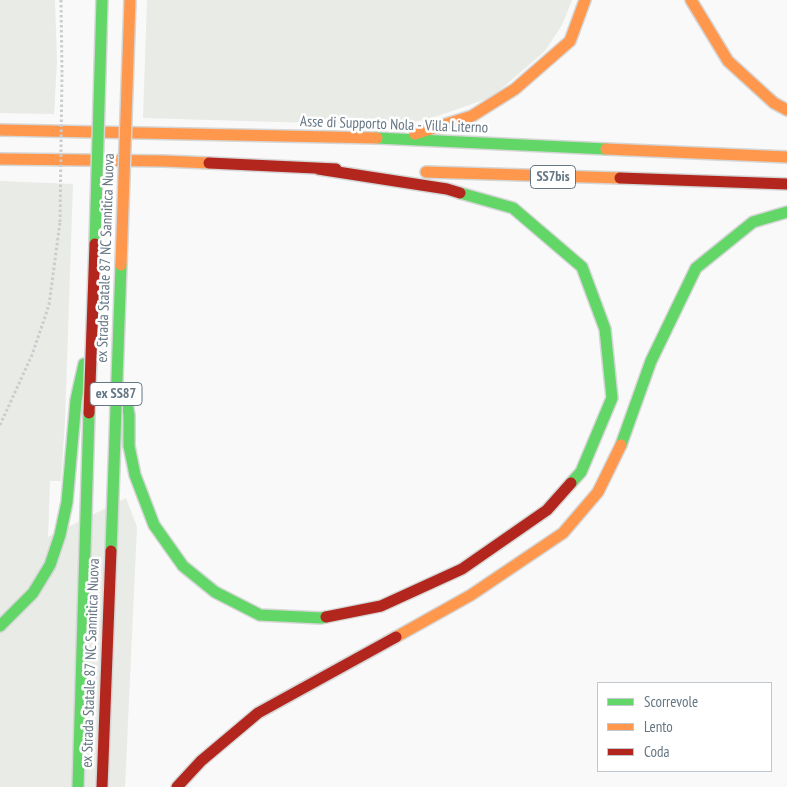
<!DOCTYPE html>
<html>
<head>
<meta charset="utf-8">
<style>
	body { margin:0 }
	#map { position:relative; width:787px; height:787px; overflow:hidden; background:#f9f9f9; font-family:"PT Sans Narrow",sans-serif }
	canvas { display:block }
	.legend { position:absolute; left:597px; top:682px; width:175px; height:90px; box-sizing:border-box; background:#fff; border:1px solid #c1c8cd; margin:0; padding:6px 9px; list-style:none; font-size:15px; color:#657683 }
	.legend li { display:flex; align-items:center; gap:10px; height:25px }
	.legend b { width:25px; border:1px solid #c1c8cd }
</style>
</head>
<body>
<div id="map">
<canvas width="787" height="787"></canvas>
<ul class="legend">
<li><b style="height:6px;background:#63d668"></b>Scorrevole</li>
<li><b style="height:6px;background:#ff974d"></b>Lento</li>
<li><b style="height:6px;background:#b3261e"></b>Coda</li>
</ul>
</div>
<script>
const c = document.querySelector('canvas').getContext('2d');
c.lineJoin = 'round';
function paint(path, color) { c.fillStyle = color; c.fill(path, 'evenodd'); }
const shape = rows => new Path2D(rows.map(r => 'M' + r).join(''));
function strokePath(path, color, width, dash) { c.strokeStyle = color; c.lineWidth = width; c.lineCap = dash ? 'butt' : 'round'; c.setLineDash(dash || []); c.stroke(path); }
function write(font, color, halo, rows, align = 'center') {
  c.font = font + ' "PT Sans Narrow",sans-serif'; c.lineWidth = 5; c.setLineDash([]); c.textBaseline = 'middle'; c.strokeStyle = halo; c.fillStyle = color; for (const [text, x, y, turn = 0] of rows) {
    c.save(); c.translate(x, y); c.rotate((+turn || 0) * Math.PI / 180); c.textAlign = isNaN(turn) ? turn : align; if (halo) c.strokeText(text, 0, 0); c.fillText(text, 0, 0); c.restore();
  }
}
paint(shape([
	[0,0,55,0,57,62,54,114,0,113],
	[147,0,572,0,562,25,545,51,492,97,426,120,381,125,143,118],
	[0,181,73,184,65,421,61,481,50,481,48,537,126,498,137,527,125,787,0,787]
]), '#e8ebe6');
const fast = shape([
	[377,138,606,149],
	[460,193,513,208,582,267,605,329,612,398,581,472,571,483],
	[126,397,129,415,129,446,135,475,154,525,183,566,215,592,260,615,321,618,326,617],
	[621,445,651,361,696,268,753,222,787,212],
	[0,626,33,593,50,565,60,535,67,502,76,400,84,364]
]);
const slow = shape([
	[691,0,728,61,774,103,787,110],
	[0,130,377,138],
	[415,134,472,116,515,89,570,41,585,0],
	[606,149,787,157],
	[0,159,164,161,209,163],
	[426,172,620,178],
	[396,637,471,595,563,533,598,492,621,445]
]);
const jam = shape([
	[209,163,336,169],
	[318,169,447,189,460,193],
	[620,178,787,184],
	[326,617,381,606,462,569,547,510,571,483],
	[177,787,201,761,258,713,396,637]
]);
strokePath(fast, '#d5d6d6', 14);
strokePath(slow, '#d5d6d6', 14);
strokePath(jam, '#d5d6d6', 14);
strokePath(shape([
	[61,0,62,73],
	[0,425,32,355,49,305,60,222]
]), '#cbcccd', 3, [2.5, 2.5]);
strokePath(fast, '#63d668', 11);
strokePath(slow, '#ff974d', 11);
strokePath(jam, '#b3261e', 11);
const fastBridge = shape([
	[95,244,102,0],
	[111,551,121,265],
	[78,787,89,413]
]);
const slowBridge = shape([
	[121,265,130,0]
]);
const jamBridge = shape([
	[89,413,95,244],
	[102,787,111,551]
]);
strokePath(fastBridge, '#d5d6d6', 14, []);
strokePath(slowBridge, '#d5d6d6', 14, []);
strokePath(jamBridge, '#d5d6d6', 14, []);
strokePath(shape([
	[60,222,62,73]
]), '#cbcccd', 3, [2.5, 2.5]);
strokePath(fastBridge, '#63d668', 11);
strokePath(slowBridge, '#ff974d', 11);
strokePath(jamBridge, '#b3261e', 11);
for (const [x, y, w] of [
	[553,177,45],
	[116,394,52]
]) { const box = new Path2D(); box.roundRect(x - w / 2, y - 11.5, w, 23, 4); c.fillStyle = '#fff'; c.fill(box); strokePath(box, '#657683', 1); }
write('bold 14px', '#657683', null, [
	["SS7bis",553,177],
	["ex SS87",116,394]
]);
write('15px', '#657683', '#fff', [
	["Asse di Supporto Nola - Villa Literno",394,125,2],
	["ex Strada Statale 87 NC Sannitica Nuova",106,258,-88],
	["ex Strada Statale 87 NC Sannitica Nuova",91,663,-88]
]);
</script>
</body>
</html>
